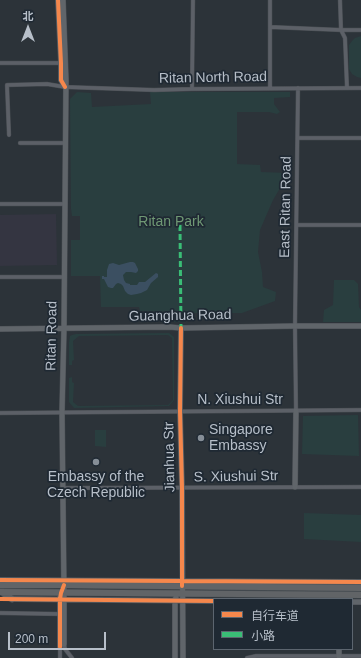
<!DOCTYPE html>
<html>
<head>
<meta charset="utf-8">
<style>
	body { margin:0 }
	#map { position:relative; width:361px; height:658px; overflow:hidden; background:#2c3339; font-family:Arial,"Noto Sans SC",sans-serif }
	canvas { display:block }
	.legend { position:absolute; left:213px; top:598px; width:140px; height:52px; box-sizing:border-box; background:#1f2933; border:1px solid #5c656f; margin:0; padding:5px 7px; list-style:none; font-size:12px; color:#b7bfc9 }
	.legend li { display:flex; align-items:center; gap:8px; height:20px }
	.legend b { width:20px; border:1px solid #5c656f }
	.north { position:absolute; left:8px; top:8px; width:40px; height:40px; -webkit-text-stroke:3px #1f2933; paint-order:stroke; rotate:0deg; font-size:11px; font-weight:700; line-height:16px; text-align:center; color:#b7bfc9 }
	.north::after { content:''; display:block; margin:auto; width:14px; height:18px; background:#b7bfc9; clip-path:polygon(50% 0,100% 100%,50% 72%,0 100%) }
	.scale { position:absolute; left:8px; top:632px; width:98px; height:18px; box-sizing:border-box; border:2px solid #b7bfc9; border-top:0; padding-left:5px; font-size:12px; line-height:14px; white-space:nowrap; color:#b7bfc9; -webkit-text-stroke:3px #1f2933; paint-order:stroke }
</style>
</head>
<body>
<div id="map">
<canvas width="361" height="658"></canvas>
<ul class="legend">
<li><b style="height:5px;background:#f5874c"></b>自行车道</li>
<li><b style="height:5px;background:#3abd76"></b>小路</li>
</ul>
<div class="north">北</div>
<div class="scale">200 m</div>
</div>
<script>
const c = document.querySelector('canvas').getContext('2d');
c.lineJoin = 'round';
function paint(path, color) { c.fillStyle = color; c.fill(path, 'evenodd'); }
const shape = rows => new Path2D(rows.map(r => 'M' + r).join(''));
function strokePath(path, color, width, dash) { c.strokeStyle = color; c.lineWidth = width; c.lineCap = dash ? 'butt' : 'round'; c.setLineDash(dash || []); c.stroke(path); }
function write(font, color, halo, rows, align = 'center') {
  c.font = font + ' Arial,sans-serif'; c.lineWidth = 3.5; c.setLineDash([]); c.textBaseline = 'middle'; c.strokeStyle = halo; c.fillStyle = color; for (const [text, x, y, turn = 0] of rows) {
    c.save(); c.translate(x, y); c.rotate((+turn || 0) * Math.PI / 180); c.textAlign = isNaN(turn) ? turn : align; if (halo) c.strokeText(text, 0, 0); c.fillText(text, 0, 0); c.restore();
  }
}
paint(shape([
	[56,214,57,265,0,266,0,215]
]), '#343541');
paint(shape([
	[361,36,361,78,357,77,352,74,349,69,349,45,352,41,355,38],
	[77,92,91,93,92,107,151,104,150,92,290,92,290,97,274,98,274,104,280,112,277,114,269,112,237,112,237,164,260,165,261,172,289,173,273,200,260,230,258,252,262,272,263,287,276,292,275,301,242,313,186,313,185,322,174,322,174,312,140,311,139,307,101,307,100,276,71,276,71,240,80,240,80,216,72,216,71,209,70,99],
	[334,280,354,280,358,284,359,307,361,310,361,322,323,322,324,310,333,305],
	[169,333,174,337,174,400,169,406,74,408,69,402,69,378,72,377,72,382,74,383,73,402,78,406,168,405,173,400,172,338,168,335,79,336,73,341,74,360,72,361,72,365,69,365,69,342,70,336,72,335,76,334],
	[358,415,359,456,302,454,303,416],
	[95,430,106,430,106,447,95,446],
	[304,513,361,515,361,542,304,539]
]), '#293e3f');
paint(shape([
	[130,262,133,262,135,263,138,269,138,271,136,273,131,272,126,272,123,275,124,280,126,283,130,284,130,285,137,285,139,282,145,282,156,273,158,274,158,277,151,283,147,290,141,293,137,294,131,295,128,294,125,291,123,286,121,284,118,283,116,284,113,288,111,288,108,287,104,279,102,279,102,276,104,276,104,277,107,277,107,270,109,264,113,263,119,265]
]), '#3b4f61');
const street = shape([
	[270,0,270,88],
	[340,0,341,30,345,38,347,88],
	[270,27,341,30,361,30],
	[0,63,61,63],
	[192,89,193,0],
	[9,135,7,85,47,84,65,87,154,90,192,89,361,88],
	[298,138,361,138],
	[20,143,65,143],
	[0,204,65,204],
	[297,225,361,225],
	[0,277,64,277],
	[296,411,295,326,298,88],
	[0,413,361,410],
	[63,488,361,487],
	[0,613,60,614],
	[64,644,65,649,72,658],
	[60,647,60,658],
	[247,658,256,656,361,656]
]);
const secondary = shape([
	[58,0,61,63,61,80,65,87],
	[63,0,66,80,64,328,62,412,64,593,64,644],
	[181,328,180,411,182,488,183,658],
	[0,329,169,327,181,328,295,326,361,326],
	[295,487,296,411],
	[0,580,361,582],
	[12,599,214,601],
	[352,602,361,602],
	[60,647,60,597],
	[339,656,339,649],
	[175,658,175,600,176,597]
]);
const highway = shape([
	[0,585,64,585,361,588],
	[0,592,361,595],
	[3,593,12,599]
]);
strokePath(street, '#4a4f54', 4.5);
strokePath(secondary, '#4a4f54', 6);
strokePath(highway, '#494f54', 7);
strokePath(street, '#5c6067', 3.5);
strokePath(secondary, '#60656a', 5);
strokePath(highway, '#616467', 6);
strokePath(shape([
	[180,225,181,328]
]), '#3abd76', 3, [6, 3]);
strokePath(shape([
	[58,0,61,63,61,80,65,87],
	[181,328,180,411,182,488,182,586],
	[0,580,361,582],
	[0,599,214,601],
	[60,647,60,599,61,593,64,585]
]), '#f5874c', 4);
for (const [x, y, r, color] of [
	[201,438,4,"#868e97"],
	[96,462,4,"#868e97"]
]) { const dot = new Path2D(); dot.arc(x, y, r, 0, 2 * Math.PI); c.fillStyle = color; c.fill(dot); strokePath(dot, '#1f2933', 1.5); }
write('14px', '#b7bfc9', '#1f2933', [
	["Ritan North Road",213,78,-1],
	["East Ritan Road",286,207,-89],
	["Guanghua Road",180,316,-1],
	["Ritan Road",52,336,-89],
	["N. Xiushui Str",240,400],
	["Jianhua Str",170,457,-91],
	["S. Xiushui Str",236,477,-1]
]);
write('14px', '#6f9874', '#1f2933', [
	["Ritan Park",171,222]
]);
write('14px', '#b7bfc9', '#1f2933', [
	["Singapore",209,430],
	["Embassy",209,446],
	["Embassy of the",96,477,"center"],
	["Czech Republic",96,493,"center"]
], 'left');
</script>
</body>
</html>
